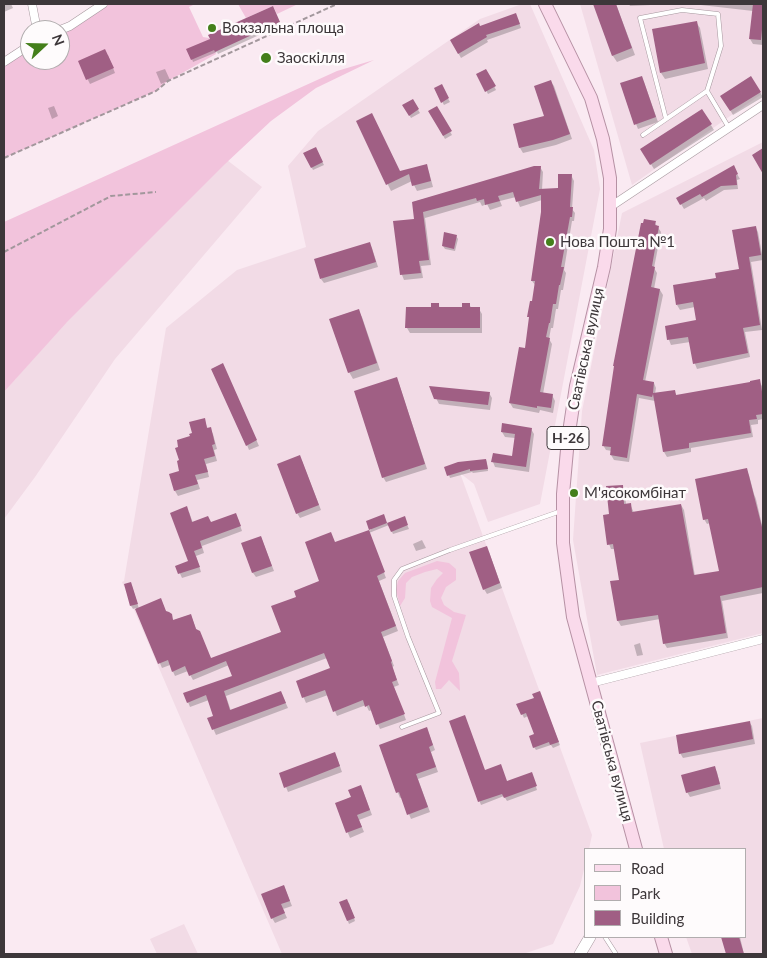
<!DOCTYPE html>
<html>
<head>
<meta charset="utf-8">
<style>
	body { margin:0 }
	#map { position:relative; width:767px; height:958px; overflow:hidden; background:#faeaf2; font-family:Lato,sans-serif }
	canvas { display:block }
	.frame { position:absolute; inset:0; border:5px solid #3d373a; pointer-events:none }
	.legend { position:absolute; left:584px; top:848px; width:162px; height:90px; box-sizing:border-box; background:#fefbfc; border:1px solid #b1adae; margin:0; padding:6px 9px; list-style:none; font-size:15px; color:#3d373a }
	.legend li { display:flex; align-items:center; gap:10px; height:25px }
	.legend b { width:25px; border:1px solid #b1adae }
	.north { position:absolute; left:20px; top:20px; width:50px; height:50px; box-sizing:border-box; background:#fefbfc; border:1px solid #b1adae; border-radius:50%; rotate:69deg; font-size:14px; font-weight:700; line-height:20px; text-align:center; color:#3d373a }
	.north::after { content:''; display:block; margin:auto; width:18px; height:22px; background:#447f1b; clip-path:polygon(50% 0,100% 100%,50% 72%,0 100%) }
</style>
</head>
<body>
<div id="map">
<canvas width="767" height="958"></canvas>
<div class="frame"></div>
<ul class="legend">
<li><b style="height:6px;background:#fadaeb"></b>Road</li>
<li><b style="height:14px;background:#f2c3dc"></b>Park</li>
<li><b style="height:14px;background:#a05f84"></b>Building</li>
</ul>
<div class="north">N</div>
</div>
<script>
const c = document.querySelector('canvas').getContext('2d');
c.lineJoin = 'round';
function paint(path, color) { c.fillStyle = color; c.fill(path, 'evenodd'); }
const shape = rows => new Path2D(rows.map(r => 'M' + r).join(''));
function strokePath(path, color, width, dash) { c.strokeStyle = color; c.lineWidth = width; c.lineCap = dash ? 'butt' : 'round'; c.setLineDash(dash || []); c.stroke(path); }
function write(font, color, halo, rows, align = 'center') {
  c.font = font + ' Lato,sans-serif'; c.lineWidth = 5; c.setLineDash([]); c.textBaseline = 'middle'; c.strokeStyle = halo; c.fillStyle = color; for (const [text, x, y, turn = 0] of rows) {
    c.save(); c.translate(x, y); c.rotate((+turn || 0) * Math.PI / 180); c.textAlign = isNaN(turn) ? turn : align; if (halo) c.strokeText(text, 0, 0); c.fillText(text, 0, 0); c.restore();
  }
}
paint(shape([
	[522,4,530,4,594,150,600,189,540,504,488,522,474,484,460,473,592,835,589,849,586,849,586,861,580,886,553,944,523,954,282,954,122,582,124,581,166,328,237,270,306,247,288,166,318,131,480,19],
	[580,4,763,4,763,93,632,185],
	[763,142,763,633,597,675,573,540,582,411,622,213],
	[214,150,262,187,115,359,35,477,4,519,4,392,70,317],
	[763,718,763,954,692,954,686,937,746,937,746,849,664,849,640,743],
	[184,924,198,954,157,954,150,939]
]), '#f2dbe6');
paint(shape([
	[103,4,195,4,189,7,203,37,209,38,216,54,168,81,156,91,4,158,4,63,30,47,30,60,60,60,60,30],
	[238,4,298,4,277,14,273,6,246,18],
	[374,60,316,88,271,121,225,164,67,322,4,392,4,222,337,71],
	[437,561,449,563,456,569,456,580,446,587,441,598,444,605,454,612,466,615,452,661,459,673,460,691,449,680,441,689,436,689,435,682,452,618,432,607,430,601,431,588,437,579,443,573,437,569,425,572,412,577,406,583,405,598,400,606,396,590,398,581,405,573]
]), '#f2c3dc');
paint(shape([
	[4,4,11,4,13,8,4,12],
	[595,4,616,4,635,55,617,62,613,56],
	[629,4,672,4,630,6],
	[692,4,763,4,763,45,753,44,750,39,753,11],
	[274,11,281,25,218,54,217,52,193,62,192,59],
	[518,19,521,28,487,40,488,42,461,58,451,40,480,27],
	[696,22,700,28,708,69,665,79,661,73],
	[108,55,115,73,90,84,79,62],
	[165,69,170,80,161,84,156,72],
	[486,70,496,90,488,94,478,75],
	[641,77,644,82,658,122,638,129,636,124],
	[751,78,763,97,733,115,722,96],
	[551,82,554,86,572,139,556,145,523,153,520,148,515,125,546,117],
	[441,86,450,102,444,105,435,89],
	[412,100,420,113,411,118,404,105],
	[54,106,58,116,52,119,48,108],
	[437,108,452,135,445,139,430,111],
	[702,111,714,130,654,169,642,150],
	[357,122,400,172,426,166,429,172,433,187,417,191,412,181,391,191],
	[315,148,324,165,313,170,305,154],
	[540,167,543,172,542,190,559,190,571,175,574,181,572,209,575,213,574,221,572,221,564,270,566,273,563,290,561,290,558,309,556,309,553,328,551,328,549,339,552,344,543,394,552,395,555,401,553,413,540,410,539,413,513,408,510,403,526,350,530,319,529,317,533,303,536,286,532,281,542,212,542,200,520,207,516,197,500,201,502,206,490,210,487,204,482,206,480,202,425,218,431,265,421,266,423,278,404,280,402,275,395,222,415,220,413,202],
	[733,167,740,179,737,180,738,189,724,190,706,201,704,198,684,209,678,199],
	[655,223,661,232,654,268,657,273,654,289,660,290,663,295,645,382,654,383,656,388,655,394,674,391,677,396,759,381,762,386,763,392,763,419,758,420,758,424,751,425,753,437,691,448,691,452,667,457,664,452,655,401,639,398,629,462,614,460,611,455,612,451,606,450,603,445],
	[756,228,758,232,763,260,751,262,762,330,745,332,750,357,697,369,695,364,690,342,671,345,669,340,666,327,698,321,695,307,680,310,677,305,718,279,740,270],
	[456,236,458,239,455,251,445,249,443,246],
	[369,243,372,248,378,267,324,283,321,279],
	[438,304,440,308,464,308,469,304,472,309,479,309,482,314,482,333,410,333,407,328],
	[358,310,362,317,380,370,353,379,349,372],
	[225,370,259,446,249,450,247,445],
	[397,379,399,384,427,469,386,482,383,477],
	[489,393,492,398,490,410,439,404,436,398],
	[204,420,208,429,210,429,213,434,217,449,214,450,217,461,206,464,209,477,197,480,200,489,178,496,175,491,192,437],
	[531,429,534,434,529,472,495,467,493,462,513,457,515,438,505,437,502,432],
	[486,460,487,463,488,471,473,473,472,472,450,478,449,475],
	[302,461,321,510,300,518,297,513],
	[746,470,749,475,754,494,756,499,762,525,763,528,763,593,722,601,728,638,667,648,664,643,660,619,621,626,618,621,612,582,620,581,615,549,611,549,609,544,610,515,622,486,625,491,626,505,630,504,634,513,681,505,684,510,695,576,720,572,710,523,707,524,704,519],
	[189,512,193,523,211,523,238,519,242,531,202,546,204,553,196,556,201,572,182,578,177,567,189,562],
	[404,518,409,529,393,534,389,525,369,533,386,578,379,581,398,631,383,637,394,666,392,667,399,685,394,687,406,720,380,729,372,710,369,711,366,705,337,716,328,695,306,703,297,681,331,669,327,658,226,696,231,711,283,697,288,708,216,735,209,719,214,717,209,700,190,707,188,702,234,677,229,665,193,680,188,671,175,676,170,665,162,668,136,608,133,609,131,606,125,585,132,586,139,609,161,600,166,612,170,615,174,621,191,616,197,631,211,659,282,632,298,597,321,582,335,543,371,530,368,522,385,519,387,524],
	[261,537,274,571,256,577,253,573],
	[422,540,426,548,416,551,413,544],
	[489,552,502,588,487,594,484,589],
	[640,643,643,655,637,656,634,645],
	[541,696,560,745,553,748,551,745,536,750,534,747,535,735,528,716,524,718,518,705],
	[450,722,485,771,507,783,533,777,537,790,507,801,504,796,481,805],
	[749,722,752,726,755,744,683,758,680,753],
	[429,734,435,750,431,752,438,772,418,779,430,812,411,819,402,797,400,798,398,793,380,745],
	[337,758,342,772,288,792,286,787],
	[714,767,717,772,721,789,690,797,687,792],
	[363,791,372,815,359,820,364,832,350,838,336,804],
	[284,886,292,906,283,909,287,918,275,923,272,918],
	[341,902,349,903,355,921,349,924],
	[722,937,740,937,744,954,727,954]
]), '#0003');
paint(shape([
	[593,4,616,4,632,48,612,56],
	[753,4,763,4,762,19,763,19,761,40,749,39],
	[273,6,280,22,215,52,214,50,191,60,186,49,210,39,208,35],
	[516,13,520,24,486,35,487,37,458,54,450,40,479,23,480,26],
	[697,21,705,63,660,73,652,29],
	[105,49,114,68,86,80,78,61],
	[486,69,496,86,485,92,476,74],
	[642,76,656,117,634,125,620,83],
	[751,76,761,92,730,111,720,96],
	[551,80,570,134,553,140,519,148,513,124,544,116,534,86],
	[442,84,449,98,441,103,434,88],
	[413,99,419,109,409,116,402,105],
	[437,106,452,131,443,136,428,111],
	[702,109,712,124,650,165,640,149],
	[372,113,400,171,427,164,431,181,412,186,409,174,386,185,356,121],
	[316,147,323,162,311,168,303,153],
	[763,148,763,174,752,155],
	[734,165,738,174,736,175,737,185,721,186,702,197,700,194,680,205,676,198],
	[534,166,541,166,539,189,558,188,558,174,572,174,570,207,573,207,572,217,570,217,561,267,564,267,560,285,559,285,556,304,553,304,550,323,549,323,546,337,550,338,540,392,553,394,551,408,537,406,537,408,509,403,519,347,525,348,529,317,527,317,530,301,532,301,535,281,531,281,541,212,541,195,516,202,513,192,498,196,500,201,485,205,484,199,477,201,476,198,423,212,429,260,419,261,421,273,400,275,393,221,414,219,412,202],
	[644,219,656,221,655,225,659,226,652,266,655,267,651,287,660,289,643,380,654,382,653,393,675,390,676,395,750,382,750,381,760,379,763,398,763,414,756,415,757,419,749,420,751,433,689,443,689,448,663,452,653,394,652,397,637,394,627,458,610,455,611,447,602,446,614,366,613,366,641,223,643,223],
	[756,226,761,255,749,257,760,325,743,328,748,353,693,364,688,337,667,340,665,326,696,320,693,302,676,305,673,285,716,278,715,273,739,269,732,230],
	[444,232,457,235,454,249,442,246],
	[370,242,376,262,320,279,314,259],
	[431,303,439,303,439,307,462,307,462,303,470,303,470,307,480,307,480,328,405,328,406,307,431,307],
	[359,309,377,363,348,373,329,319],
	[223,363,257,440,246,446,211,369],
	[397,377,425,464,382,478,354,391],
	[429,386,490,392,488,405,434,399],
	[205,418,207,428,211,427,215,444,212,445,215,456,204,459,208,472,195,475,198,484,174,491,169,474,179,471,177,461,179,460,175,448,178,447,177,440,190,436,189,434,192,433,189,422],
	[502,423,532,428,526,467,491,462,493,453,512,456,515,434,501,432],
	[300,455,319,505,296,514,277,464],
	[486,459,488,469,470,471,470,469,447,476,444,467,458,462],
	[747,468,763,531,763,587,720,596,726,633,663,644,658,615,617,621,610,581,619,580,613,544,607,545,603,515,609,514,606,486,623,485,624,504,631,503,632,512,681,504,694,575,719,571,708,519,703,520,695,479],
	[187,506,192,522,208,516,211,522,236,513,241,526,200,541,202,548,194,551,200,567,178,574,175,566,188,561,170,513],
	[384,514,387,523,369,530,366,521],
	[405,516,408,525,391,532,387,523],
	[369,530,385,572,377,576,396,626,381,632,392,661,391,662,397,680,392,682,405,714,376,725,369,705,365,707,363,700,333,712,325,690,302,698,296,681,330,668,324,653,224,691,230,710,281,691,286,703,212,730,207,718,213,716,206,695,187,703,183,693,232,676,226,661,189,676,185,666,172,672,168,660,158,664,135,609,161,598,166,611,169,612,172,614,173,620,191,614,196,629,200,631,211,658,281,632,271,606,296,597,294,591,319,581,305,542,331,532,335,542],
	[261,536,272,566,252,573,241,543],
	[487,546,500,583,483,590,469,552],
	[131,582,138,604,130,606,124,584],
	[540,691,559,742,550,745,549,742,533,748,529,736,534,734,526,713,521,715,516,704,534,698,532,694],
	[465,715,485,770,501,764,507,781,532,772,537,786,504,798,502,794,478,802,449,721],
	[750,721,753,739,679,754,676,735],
	[427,727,433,745,429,747,436,767,416,774,428,807,407,815,399,792,396,793,379,745],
	[335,752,340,766,284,788,279,773],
	[715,766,720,784,686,793,681,775],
	[361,785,370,810,357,815,362,827,346,833,335,803,351,797,348,790],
	[284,885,290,901,281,904,285,913,271,919,261,894],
	[347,899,355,918,347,921,339,902],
	[721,937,739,937,744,954,726,954]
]), '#a05f84');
const lane = shape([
	[666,119,640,18,682,10,718,14,721,46,707,91],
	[643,135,707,91,729,128],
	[402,727,439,713,408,637,394,596,394,580,402,569,450,550,561,511],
	[605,937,616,954]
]);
const street = shape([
	[32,4,37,30],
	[60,30,70,26,103,4],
	[4,62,30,45],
	[610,207,763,105],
	[591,683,763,639]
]);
const secondary = shape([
	[580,954,590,937]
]);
const primary = shape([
	[545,4,591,98,603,139,610,178,610,229,604,267,576,386,568,439,563,494,563,543,573,617,636,849],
	[661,937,666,954]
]);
strokePath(lane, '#a6979e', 5);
strokePath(street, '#a6979e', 9);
strokePath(secondary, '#a6979e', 12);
strokePath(primary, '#b691a4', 14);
strokePath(shape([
	[4,158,156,91,168,81,337,4],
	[4,252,111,196,156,192]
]), '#a2979c', 2, [5, 2.5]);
strokePath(lane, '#fff', 4);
strokePath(street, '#fff', 8);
strokePath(secondary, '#fff', 11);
strokePath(primary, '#fadaeb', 12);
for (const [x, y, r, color] of [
	[212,28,5,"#447f1b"],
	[266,58,6,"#447f1b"],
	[550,242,5,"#447f1b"],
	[574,493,5,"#447f1b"]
]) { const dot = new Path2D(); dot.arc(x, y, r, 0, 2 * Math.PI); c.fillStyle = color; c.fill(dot); strokePath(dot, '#fefbfc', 2); }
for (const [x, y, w] of [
	[568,438,42]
]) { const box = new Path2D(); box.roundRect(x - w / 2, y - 11.5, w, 23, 4); c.fillStyle = '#fefbfc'; c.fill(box); strokePath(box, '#3d373a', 1); }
write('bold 14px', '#3d373a', null, [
	["Н-26",568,438]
]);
write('15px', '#3d373a', '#fefbfc', [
	["Вокзальна площа",222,28],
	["Заоскiлля",277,58],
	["Нова Пошта №1",560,242],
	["М'ясокомбінат",584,493]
], 'left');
write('15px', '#3d373a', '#fefbfc', [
	["Сватівська вулиця",586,349,-78],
	["Сватівська вулиця",612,761,75]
]);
</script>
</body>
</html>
